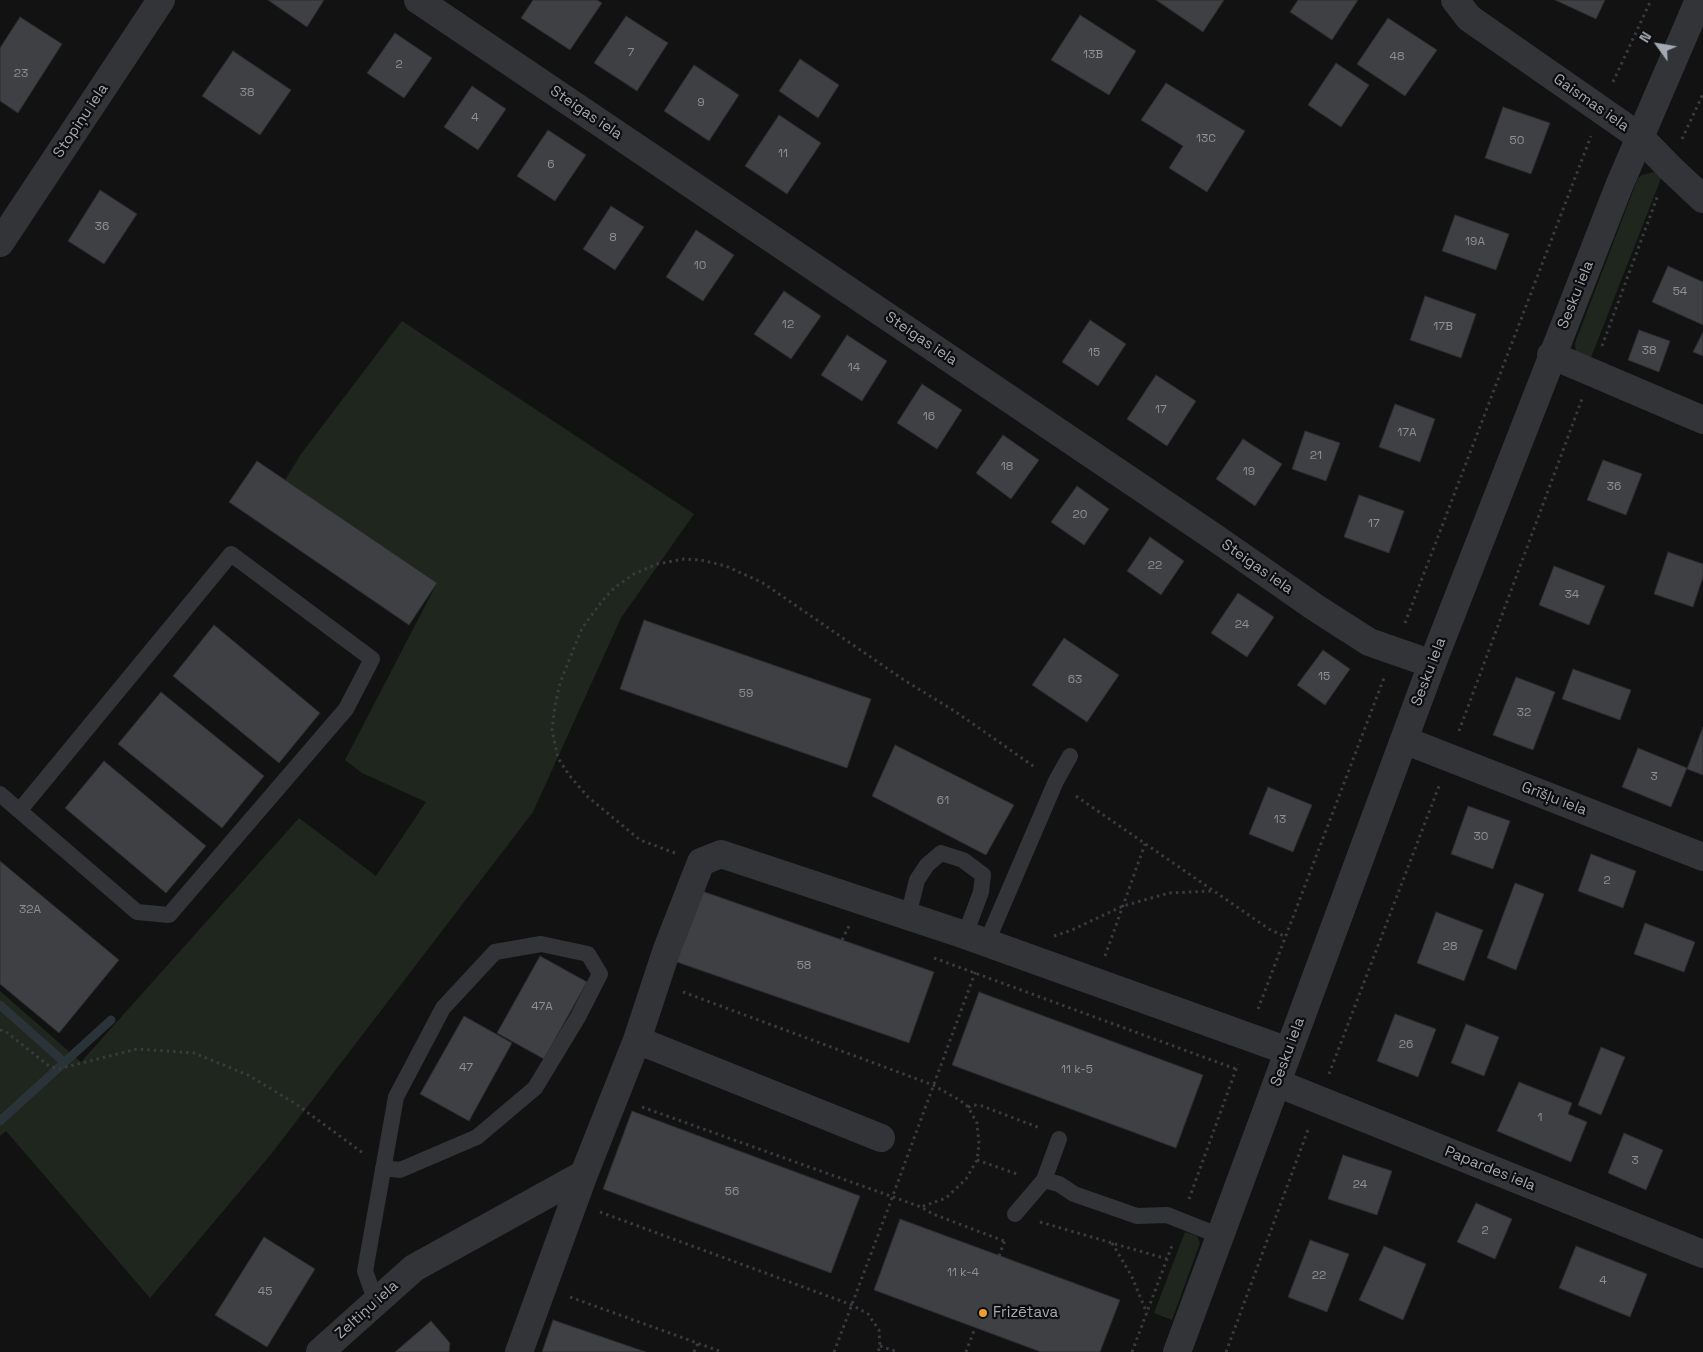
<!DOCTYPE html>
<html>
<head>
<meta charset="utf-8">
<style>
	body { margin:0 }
	#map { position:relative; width:1703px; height:1352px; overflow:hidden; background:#121213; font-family:"Space Grotesk",sans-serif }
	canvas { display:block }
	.north { position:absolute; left:1633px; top:20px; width:50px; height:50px; -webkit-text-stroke:4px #0d0d0e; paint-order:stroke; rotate:302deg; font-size:14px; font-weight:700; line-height:20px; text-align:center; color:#a3aab3 }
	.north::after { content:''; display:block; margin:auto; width:18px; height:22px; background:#a3aab3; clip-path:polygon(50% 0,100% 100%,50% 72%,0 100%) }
</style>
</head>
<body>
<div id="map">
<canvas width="1703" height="1352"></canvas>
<div class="north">N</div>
</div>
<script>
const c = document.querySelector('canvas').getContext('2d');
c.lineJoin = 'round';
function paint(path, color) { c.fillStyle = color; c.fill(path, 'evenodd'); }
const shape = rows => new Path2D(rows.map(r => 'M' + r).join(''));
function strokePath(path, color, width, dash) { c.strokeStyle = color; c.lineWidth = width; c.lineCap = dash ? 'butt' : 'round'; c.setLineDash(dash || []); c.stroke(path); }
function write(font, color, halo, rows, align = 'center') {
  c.font = font + ' "Space Grotesk",sans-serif'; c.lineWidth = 4.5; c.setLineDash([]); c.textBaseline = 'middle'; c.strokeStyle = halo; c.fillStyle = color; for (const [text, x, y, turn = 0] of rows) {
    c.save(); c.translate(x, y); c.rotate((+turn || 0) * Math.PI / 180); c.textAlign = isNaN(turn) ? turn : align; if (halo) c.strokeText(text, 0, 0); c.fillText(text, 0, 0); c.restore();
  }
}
paint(shape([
	[1654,172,1662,176,1588,365,1576,356,1575,343,1638,178,1642,175],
	[402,321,694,514,621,618,533,812,272,1153,150,1298,6,1131,0,1136,0,991,81,1062,299,818,376,876,426,802,362,773,345,760,437,583,285,480,301,454],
	[1185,1232,1197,1236,1200,1243,1172,1320,1154,1313]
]), '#1e261e');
strokePath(shape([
	[0,1005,64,1062],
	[0,1121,111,1020]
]), '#2a3338', 9);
const building = shape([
	[268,0,324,0,307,27,268,0],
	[533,0,597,0,602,3,570,50,521,18,533,0],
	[1156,0,1224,0,1203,32,1156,0],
	[1298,0,1358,0,1332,40,1290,12,1298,0],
	[1555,0,1605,0,1596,19,1555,0],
	[1080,15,1136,51,1109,95,1051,60,1080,15],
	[626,16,668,43,637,91,594,63,626,16],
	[20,17,62,44,18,113,0,101,0,48,20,17],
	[1388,18,1437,50,1405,96,1357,64,1388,18],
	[395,33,432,58,404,98,367,73,395,33],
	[233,51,291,90,260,135,202,96,233,51],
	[800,59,839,85,818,118,779,91,800,59],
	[1336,63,1369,85,1341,127,1308,105,1336,63],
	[694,65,739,95,709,141,664,111,694,65],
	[1166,83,1245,131,1207,192,1169,168,1183,146,1141,120,1166,83],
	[472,86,506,109,478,150,444,127,472,86],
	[1503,107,1550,123,1531,174,1485,158,1503,107],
	[779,115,821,143,787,194,745,166,779,115],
	[548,130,586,155,555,201,517,176,548,130],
	[100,190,137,214,104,264,68,241,100,190],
	[611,206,644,227,615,270,583,249,611,206],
	[1455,215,1509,234,1496,270,1442,251,1455,215],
	[696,230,734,255,703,301,666,277,696,230],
	[1668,266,1703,282,1703,325,1652,302,1668,266],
	[784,291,821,316,791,359,754,334,784,291],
	[1425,296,1476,314,1461,358,1410,340,1425,296],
	[1090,320,1126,344,1098,386,1062,362,1090,320],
	[1639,330,1670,341,1659,372,1628,360,1639,330],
	[1703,332,1703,356,1693,352,1703,332],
	[847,335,887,361,862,401,821,375,847,335],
	[1156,375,1196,401,1167,446,1127,419,1156,375],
	[922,384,962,410,937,449,897,423,922,384],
	[1395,404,1435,419,1420,462,1379,447,1395,404],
	[1305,431,1340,443,1326,481,1292,469,1305,431],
	[1003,435,1039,460,1011,499,976,473,1003,435],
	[1243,439,1282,464,1255,506,1216,479,1243,439],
	[1603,460,1642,474,1626,515,1587,500,1603,460],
	[257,461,437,583,409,625,229,502,257,461],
	[1077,486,1109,509,1084,545,1051,522,1077,486],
	[1359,495,1404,511,1389,553,1344,537,1359,495],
	[1150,537,1184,561,1161,595,1127,571,1150,537],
	[1668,552,1703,564,1703,577,1693,607,1654,594,1668,552],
	[1554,566,1605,586,1589,625,1539,605,1554,566],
	[1238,593,1274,617,1247,657,1211,633,1238,593],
	[644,620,871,699,847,768,620,689,644,620],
	[214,625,320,713,279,763,173,676,214,625],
	[1064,638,1119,675,1087,722,1032,685,1064,638],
	[1323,650,1350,669,1325,705,1297,685,1323,650],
	[1573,669,1631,690,1620,720,1562,699,1573,669],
	[1516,677,1555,692,1533,750,1493,735,1516,677],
	[161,692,264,776,222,828,118,744,161,692],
	[1703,727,1703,775,1687,769,1703,727],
	[895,745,1014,805,986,855,872,796,895,745],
	[1638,748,1687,768,1671,807,1622,787,1638,748],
	[104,761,206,846,166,893,65,808,104,761],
	[1268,787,1312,805,1293,852,1249,834,1268,787],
	[1468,806,1510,821,1493,869,1451,854,1468,806],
	[1591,854,1636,871,1623,908,1578,891,1591,854],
	[0,861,119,960,59,1033,0,984,0,861],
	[1515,883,1544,894,1516,970,1487,958,1515,883],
	[699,890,934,972,909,1043,674,961,699,890],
	[1436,912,1483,930,1464,981,1417,963,1436,912],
	[1645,923,1695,942,1684,972,1634,954,1645,923],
	[540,956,587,982,544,1059,497,1033,540,956],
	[979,992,1203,1075,1176,1148,952,1065,979,992],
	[1395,1014,1436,1029,1418,1077,1377,1061,1395,1014],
	[464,1016,512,1043,469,1121,420,1094,464,1016],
	[1466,1024,1499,1037,1484,1076,1451,1063,1466,1024],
	[1601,1047,1625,1057,1601,1115,1578,1105,1601,1047],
	[1519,1082,1572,1103,1568,1114,1587,1122,1571,1162,1497,1131,1519,1082],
	[632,1111,860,1196,831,1273,603,1189,632,1111],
	[1624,1133,1663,1150,1646,1190,1608,1173,1624,1133],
	[1343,1155,1392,1171,1377,1215,1328,1199,1343,1155],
	[1476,1203,1512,1219,1495,1259,1457,1242,1476,1203],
	[900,1219,1120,1300,1100,1352,1041,1352,874,1290,900,1219],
	[264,1237,315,1269,267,1347,215,1315,264,1237],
	[1310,1240,1349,1254,1327,1312,1288,1297,1310,1240],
	[1384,1246,1426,1264,1403,1320,1359,1300,1384,1246],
	[1576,1246,1647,1274,1630,1317,1559,1288,1576,1246],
	[553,1320,646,1352,542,1352,553,1320],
	[431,1321,450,1343,449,1352,395,1352,431,1321]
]);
paint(building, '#3e4043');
strokePath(building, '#2c2c2f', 1);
strokePath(shape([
	[1613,82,1651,0],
	[1682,139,1703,94],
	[1602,346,1658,195],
	[1405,623,1591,136],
	[1459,731,1582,399],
	[1076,796,1269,929,1286,937],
	[675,853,640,840,588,797,569,775,558,758,552,730,555,706,560,683,582,628,603,600,614,588,634,574,657,564,684,559,701,560,726,566,763,583,904,680,956,712,1036,768],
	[1054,936,1072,930,1123,906,1169,893,1212,891],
	[842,940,849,926],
	[1105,956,1145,844],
	[934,958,1236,1069],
	[683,992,933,1085,961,1101,968,1107,977,1123,979,1144,977,1160,966,1179,946,1198,921,1207],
	[1258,1009,1384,678],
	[0,1030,5,1031,49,1066,58,1069,137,1049,194,1053,248,1075,296,1104,363,1153],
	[1329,1074,1439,786],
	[642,1107,921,1207,933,1214,1004,1241],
	[968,1107,974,1105,982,1106,1040,1128],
	[977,1160,1017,1174],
	[1189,1199,1238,1064],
	[600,1212,852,1305,868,1314,879,1330,880,1346,878,1352],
	[1040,1222,1167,1259],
	[1112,1243,1131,1275,1147,1313],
	[999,1256,1005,1240],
	[570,1297,722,1352],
	[880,1346,898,1352],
	[694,1352,698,1343],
	[834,1352,892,1198,976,970],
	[966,1352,975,1328],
	[1132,1352,1173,1243],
	[1226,1352,1309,1127]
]), '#393b3f', 3, [2.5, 4]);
strokePath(shape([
	[0,794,137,912,169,915,346,709,372,659,231,554,20,810],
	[908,916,917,880,927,865,941,853,963,860,983,875,981,892,965,935],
	[986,944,1056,781,1070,756],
	[1059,1139,1044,1180,1059,1184,1074,1194,1137,1216,1167,1215,1220,1236],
	[1015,1214,1044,1180],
	[376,1302,365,1271,396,1097,443,1008,495,952,541,944,588,954,600,974,578,1017,535,1088,477,1137,400,1170,383,1168]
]), '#333438', 16);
strokePath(shape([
	[418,0,1214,537,1316,608,1369,642,1432,664],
	[1455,0,1469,18,1640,137,1669,167,1703,199],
	[0,243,161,0],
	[1551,355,1703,420],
	[1404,740,1703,857],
	[1277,1083,1703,1254],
	[881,1138,637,1040,667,949,701,862,721,854,965,935,1288,1051],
	[320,1352,414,1268,584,1174,637,1040],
	[519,1352,584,1174]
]), '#333438', 28);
strokePath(shape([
	[1177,1352,1432,664,1619,186,1699,0]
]), '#333438', 28);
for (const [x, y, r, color] of [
	[983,1313,5,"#ec9d30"]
]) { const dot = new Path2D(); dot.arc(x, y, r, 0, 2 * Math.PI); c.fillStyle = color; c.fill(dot); strokePath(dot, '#0d0d0e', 2); }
write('12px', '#8a9097', null, [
	["7",631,53],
	["13B",1093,55],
	["48",1397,57],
	["2",399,65],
	["23",21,74],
	["38",247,93],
	["9",701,103],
	["4",475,118],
	["13C",1206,139],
	["50",1517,141],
	["11",783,154],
	["6",551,165],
	["36",102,227],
	["8",613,238],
	["19A",1475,242],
	["10",700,266],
	["54",1680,292],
	["12",788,325],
	["17B",1443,327],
	["38",1649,351],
	["15",1094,353],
	["14",854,368],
	["17",1161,410],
	["16",929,417],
	["17A",1407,433],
	["21",1316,456],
	["18",1007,467],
	["19",1249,472],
	["36",1614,487],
	["20",1080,515],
	["17",1374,524],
	["22",1155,566],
	["34",1572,595],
	["24",1242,625],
	["15",1324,677],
	["63",1075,680],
	["59",746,694],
	["32",1524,713],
	["3",1654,777],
	["61",943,801],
	["13",1280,820],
	["30",1481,837],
	["2",1607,881],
	["32A",30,910],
	["28",1450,947],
	["58",804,966],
	["47A",542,1007],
	["26",1406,1045],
	["47",466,1068],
	["11 k-5",1077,1070],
	["1",1540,1118],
	["3",1635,1161],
	["24",1360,1185],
	["56",732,1192],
	["2",1485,1231],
	["11 k-4",963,1273],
	["22",1319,1276],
	["4",1603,1281],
	["45",265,1292]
]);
write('15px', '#a3aab3', '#0d0d0e', [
	["Gaismas iela",1591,103,35],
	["Steigas iela",586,113,34],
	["Stopiņu iela",81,121,-56],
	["Sesku iela",1576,295,-68],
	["Steigas iela",921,339,34],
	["Steigas iela",1257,567,35],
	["Sesku iela",1429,672,-69],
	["Grīšļu iela",1554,799,21],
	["Sesku iela",1288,1052,-70],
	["Papardes iela",1490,1169,22],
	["Zeltiņu iela",367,1310,-42]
]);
write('15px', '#a3aab3', '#0d0d0e', [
	["Frizētava",993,1313]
], 'left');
</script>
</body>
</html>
